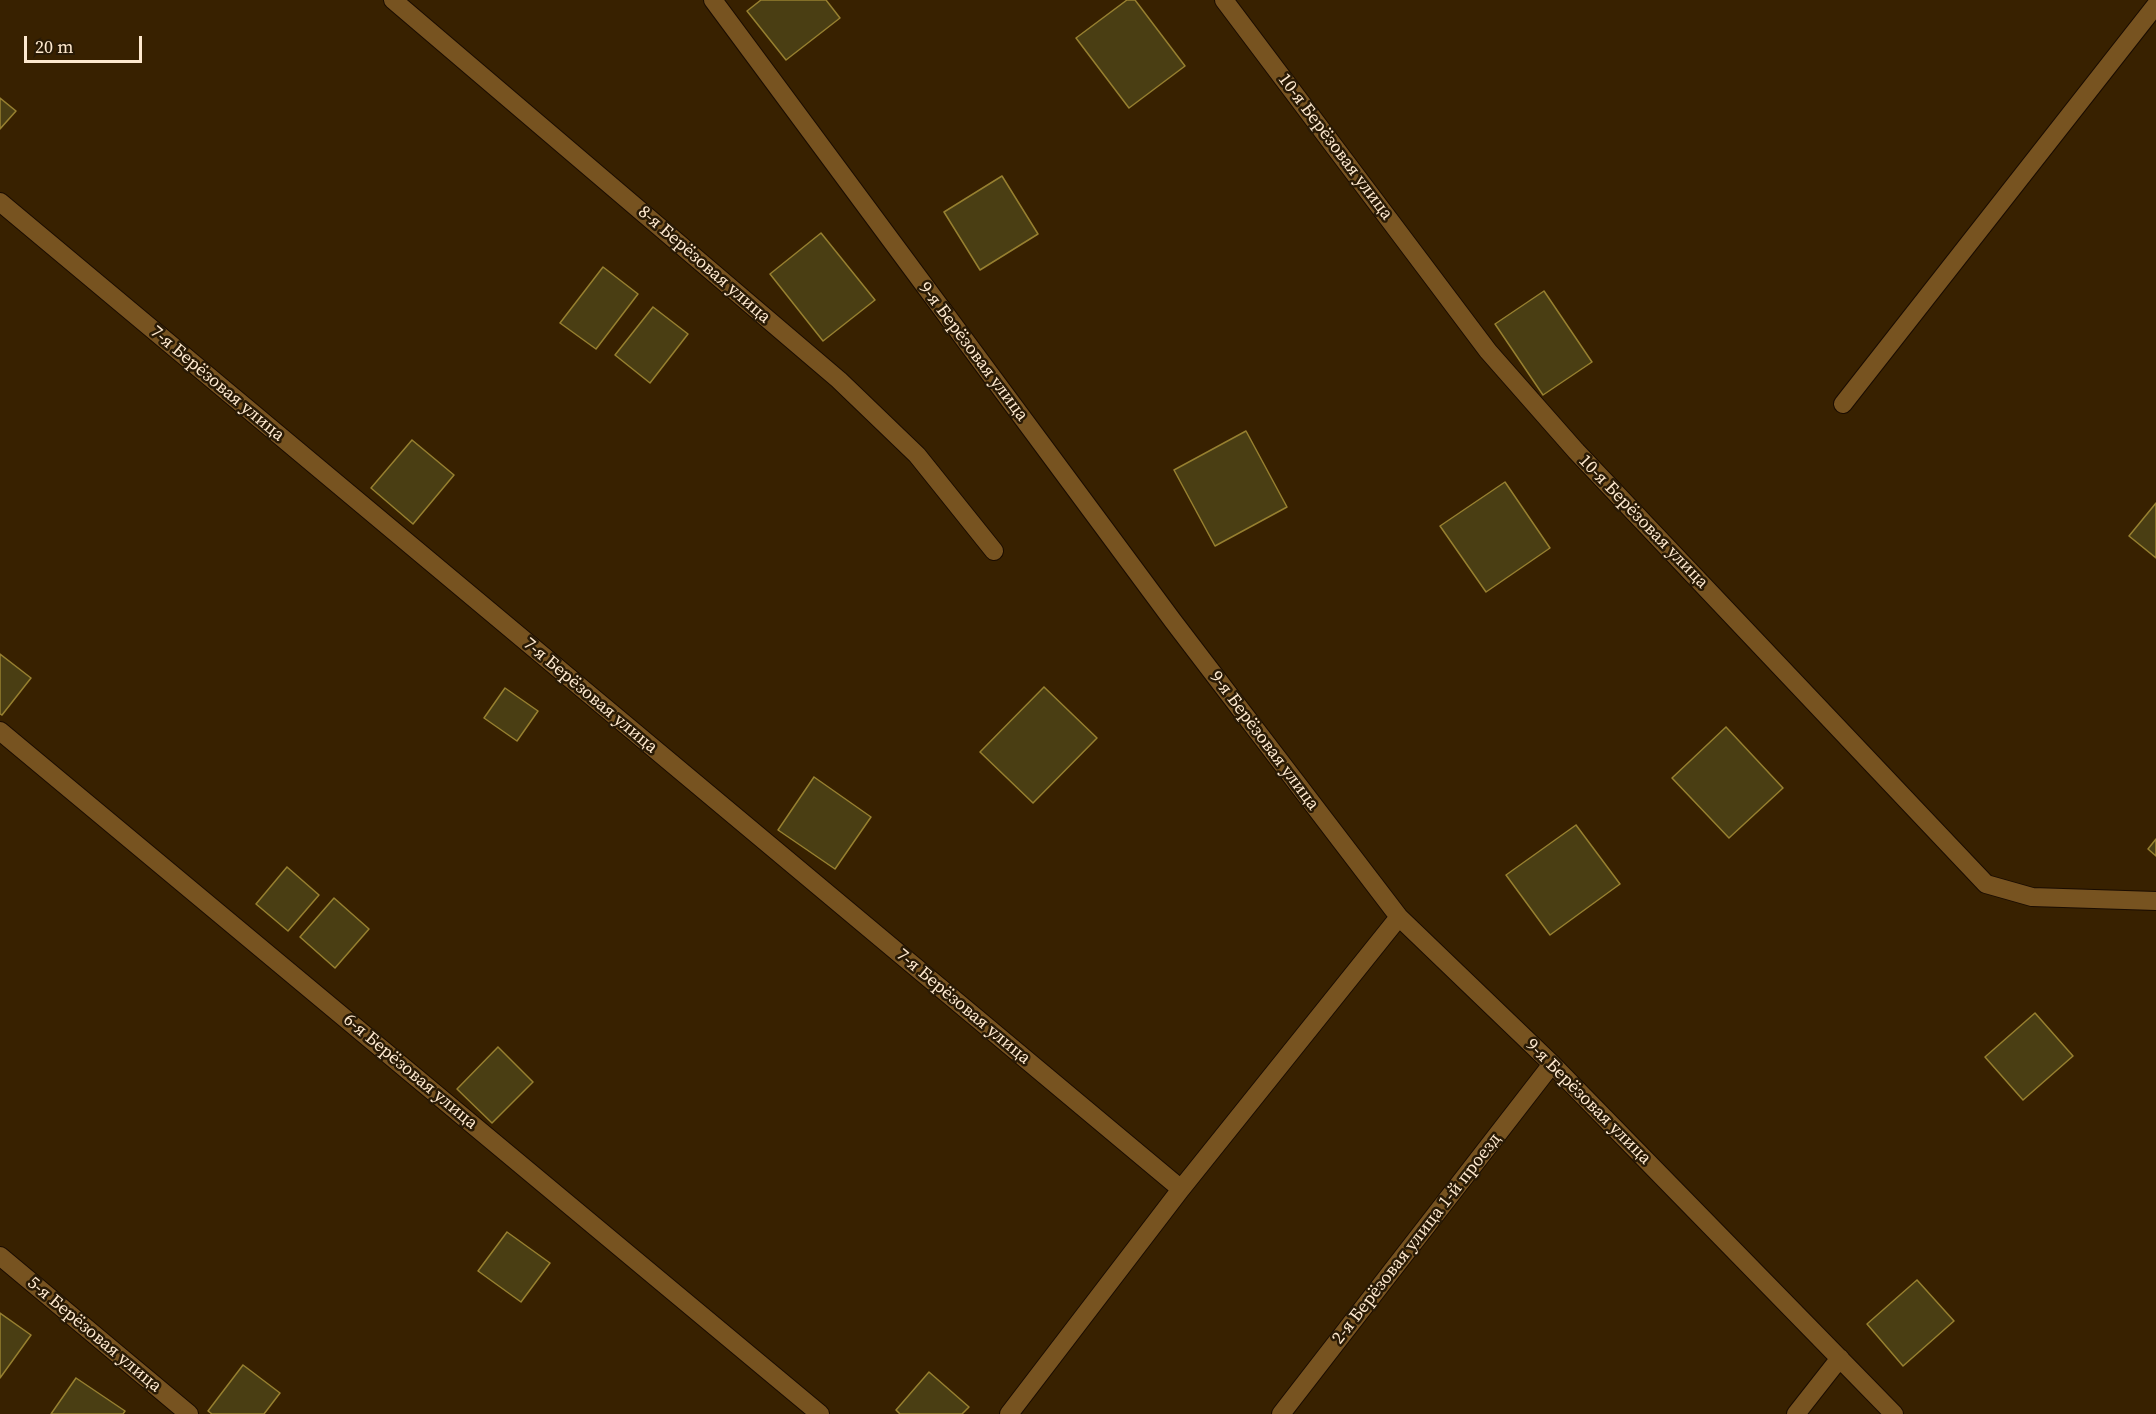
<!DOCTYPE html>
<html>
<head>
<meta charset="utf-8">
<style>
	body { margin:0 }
	#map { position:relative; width:2156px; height:1414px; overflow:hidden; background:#382100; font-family:"Source Serif 4",serif }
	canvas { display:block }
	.scale { position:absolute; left:24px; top:36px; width:118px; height:27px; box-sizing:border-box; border:3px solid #fee9cf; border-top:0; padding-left:8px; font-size:18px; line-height:21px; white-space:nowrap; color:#fee9cf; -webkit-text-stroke:4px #291a05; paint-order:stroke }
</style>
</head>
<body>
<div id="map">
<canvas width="2156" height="1414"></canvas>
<div class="scale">20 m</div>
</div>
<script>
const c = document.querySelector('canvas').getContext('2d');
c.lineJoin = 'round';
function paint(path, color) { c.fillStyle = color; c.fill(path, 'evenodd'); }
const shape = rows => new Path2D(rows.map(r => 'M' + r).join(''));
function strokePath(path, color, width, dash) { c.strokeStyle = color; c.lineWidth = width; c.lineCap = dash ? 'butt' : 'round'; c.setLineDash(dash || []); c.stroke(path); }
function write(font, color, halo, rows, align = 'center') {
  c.font = font + ' "Source Serif 4",serif'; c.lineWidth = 5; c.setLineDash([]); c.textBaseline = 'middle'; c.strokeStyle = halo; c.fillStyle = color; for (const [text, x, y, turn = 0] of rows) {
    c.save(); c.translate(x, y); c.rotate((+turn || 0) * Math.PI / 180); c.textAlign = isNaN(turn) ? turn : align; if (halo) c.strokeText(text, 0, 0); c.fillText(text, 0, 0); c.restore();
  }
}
const building = shape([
	[761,0,826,0,840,18,786,60,747,11,761,0],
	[1127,0,1135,0,1185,66,1129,108,1076,38,1127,0],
	[0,98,16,111,0,129,0,98],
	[1002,176,1038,234,980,270,944,212,1002,176],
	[821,233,875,300,823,341,770,274,821,233],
	[603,267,638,294,596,349,560,323,603,267],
	[1544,291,1592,362,1543,395,1495,324,1544,291],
	[653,307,688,334,650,383,615,355,653,307],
	[1246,431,1287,507,1215,546,1174,470,1246,431],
	[412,440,454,475,413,524,371,488,412,440],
	[1505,482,1550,548,1486,592,1440,526,1505,482],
	[2156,503,2156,558,2129,536,2156,503],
	[0,654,31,678,2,715,0,714,0,654],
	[1044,687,1097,738,1033,803,980,752,1044,687],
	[505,688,538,711,517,741,484,718,505,688],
	[1726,727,1783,788,1729,838,1672,778,1726,727],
	[814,777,871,817,835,869,778,830,814,777],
	[1576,825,1620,884,1550,935,1506,875,1576,825],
	[2156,839,2156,856,2148,849,2156,839],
	[287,867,319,895,288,931,256,904,287,867],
	[334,898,369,929,335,968,300,937,334,898],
	[2035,1013,2073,1056,2023,1100,1985,1057,2035,1013],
	[498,1047,533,1082,492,1123,457,1089,498,1047],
	[507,1232,550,1263,521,1302,478,1271,507,1232],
	[1917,1280,1954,1321,1903,1366,1867,1324,1917,1280],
	[0,1313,31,1335,0,1378,0,1313],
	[243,1365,280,1393,264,1414,212,1414,208,1411,243,1365],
	[929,1372,969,1407,962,1414,900,1414,896,1410,929,1372],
	[76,1378,125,1411,123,1414,51,1414,76,1378]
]);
paint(building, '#4a3e13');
strokePath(building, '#978030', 1.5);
const minor = shape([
	[393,0,839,380,917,455,994,551],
	[713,0,1173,621,1399,917,1552,1064,1894,1414],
	[1224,0,1488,351,1576,451,1986,884,2032,897,2156,901],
	[0,202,1181,1189],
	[1843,404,2156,5],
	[0,731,820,1414],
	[0,1256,189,1414],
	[1009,1414,1181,1189,1399,917],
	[1281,1414,1552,1064],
	[1796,1414,1840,1358]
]);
strokePath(minor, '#1a0c00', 20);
strokePath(minor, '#775320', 18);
write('18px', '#fee9cf', '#291a05', [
	["10-я Берёзовая улица",1335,147,53],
	["8-я Берёзовая улица",704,265,41],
	["9-я Берёзовая улица",973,352,53],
	["7-я Берёзовая улица",217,384,40],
	["10-я Берёзовая улица",1643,522,46],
	["7-я Берёзовая улица",590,696,40],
	["9-я Берёзовая улица",1264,741,53],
	["7-я Берёзовая улица",963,1007,40],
	["6-я Берёзовая улица",410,1072,40],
	["9-я Берёзовая улица",1588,1102,45],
	["2-я Берёзовая улица 1-й проезд",1417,1239,-52],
	["5-я Берёзовая улица",94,1335,40]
]);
</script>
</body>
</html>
